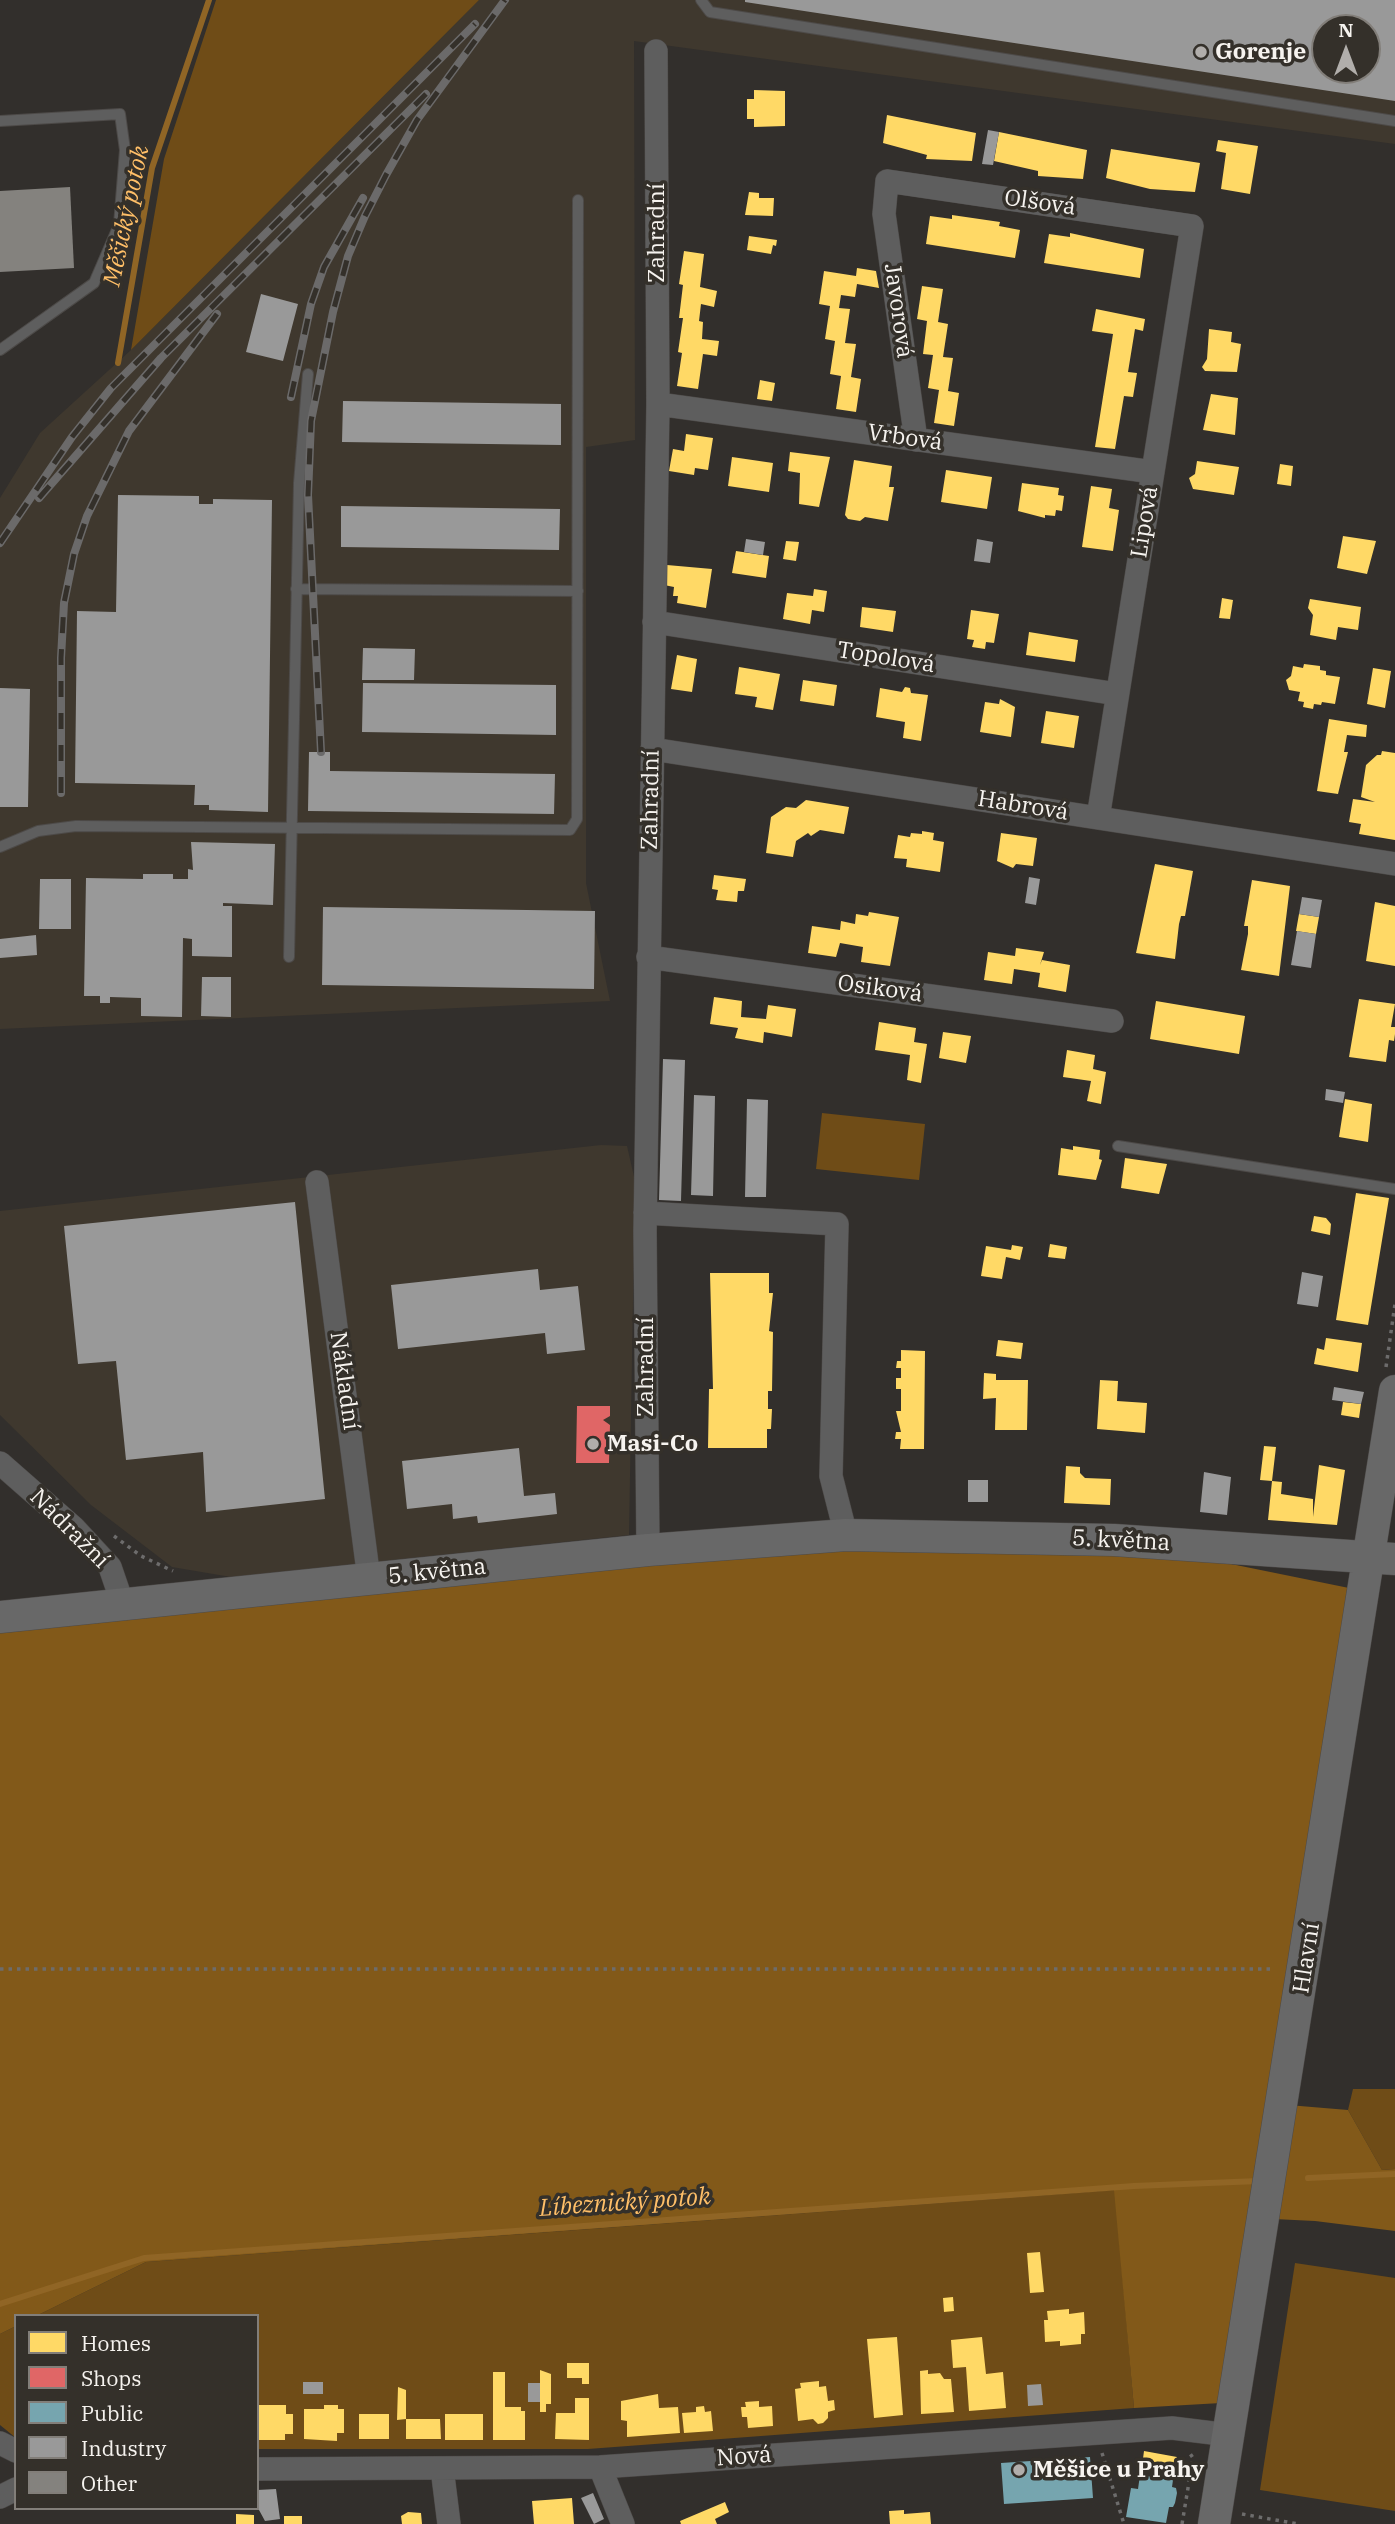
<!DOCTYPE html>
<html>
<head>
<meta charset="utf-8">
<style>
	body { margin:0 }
	#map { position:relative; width:1395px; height:2524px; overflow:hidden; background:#322f2c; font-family:"IBM Plex Serif",serif }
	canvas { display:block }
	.legend { position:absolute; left:14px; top:2314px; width:245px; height:196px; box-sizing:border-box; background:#34302a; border:2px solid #827e79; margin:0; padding:9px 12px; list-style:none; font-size:21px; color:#f6f3ef }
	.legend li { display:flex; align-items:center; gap:14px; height:35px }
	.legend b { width:35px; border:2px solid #827e79 }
	.north { position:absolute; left:1311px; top:14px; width:70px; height:70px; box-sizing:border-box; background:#34302a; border:2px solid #827e79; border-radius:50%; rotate:0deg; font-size:19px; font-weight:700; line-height:28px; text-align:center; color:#f6f3ef }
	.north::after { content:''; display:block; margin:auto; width:24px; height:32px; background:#b1aeab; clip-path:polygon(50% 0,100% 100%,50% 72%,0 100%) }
</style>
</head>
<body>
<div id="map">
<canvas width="1395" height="2524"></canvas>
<ul class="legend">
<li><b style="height:19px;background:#ffd966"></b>Homes</li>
<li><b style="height:19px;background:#e06666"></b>Shops</li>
<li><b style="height:19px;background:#76a5af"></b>Public</li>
<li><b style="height:19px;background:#999"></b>Industry</li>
<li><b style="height:19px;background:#84827e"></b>Other</li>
</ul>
<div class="north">N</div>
</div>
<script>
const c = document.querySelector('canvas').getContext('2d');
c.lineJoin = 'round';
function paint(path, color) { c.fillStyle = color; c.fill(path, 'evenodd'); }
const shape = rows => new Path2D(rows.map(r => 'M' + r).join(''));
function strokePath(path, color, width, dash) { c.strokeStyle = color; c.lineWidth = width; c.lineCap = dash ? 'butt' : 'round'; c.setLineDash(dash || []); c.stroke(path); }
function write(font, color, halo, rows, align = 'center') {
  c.font = font + ' "IBM Plex Serif",serif'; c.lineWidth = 7; c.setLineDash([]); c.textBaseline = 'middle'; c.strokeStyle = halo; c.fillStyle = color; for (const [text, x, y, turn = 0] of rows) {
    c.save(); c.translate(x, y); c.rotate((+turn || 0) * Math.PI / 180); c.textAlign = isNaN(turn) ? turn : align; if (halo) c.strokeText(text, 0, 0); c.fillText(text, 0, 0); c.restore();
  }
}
paint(shape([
	[479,0,1395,0,1395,144,634,41,635,440,586,447,586,883,610,1001,0,1029,0,498,40,433,131,350],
	[1325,28,1367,28,1367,70,1325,70],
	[601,1145,627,1146,635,1181,629,1535,231,1577,172,1567,91,1505,0,1415,0,1211]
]), '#3f382e');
paint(shape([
	[216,0,479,0,131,350,164,159],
	[822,1113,925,1124,919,1180,816,1169],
	[1353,2089,1395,2089,1395,2169,1382,2170,1348,2110],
	[1115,2190,1134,2408,588,2449,257,2449,257,2316,36,2316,146,2262],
	[1295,2263,1395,2278,1395,2511,1260,2490],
	[16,2326,16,2438,0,2425,0,2334]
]), '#6f4c17');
paint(shape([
	[825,1546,1182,1554,1349,1588,1276,2104,1348,2110,1382,2170,1395,2169,1395,2231,1315,2221,1253,2218,1221,2403,1134,2408,1114,2190,146,2262,36,2316,16,2316,16,2326,0,2334,0,1629]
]), '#825919');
paint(shape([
	[754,90,785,91,785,126,754,127,754,119,747,119,747,99,754,99],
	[887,115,976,133,972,161,926,159,927,155,883,143],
	[999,132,1087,150,1083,179,1038,176,1038,171,994,161],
	[1218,140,1258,146,1250,194,1221,189,1226,153,1216,151],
	[1111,149,1200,163,1195,192,1150,189,1106,178],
	[749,192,759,193,759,198,774,198,773,216,745,215],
	[952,215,1000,222,999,226,1020,230,1015,258,926,244,930,216,952,219],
	[1070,233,1144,249,1140,278,1044,263,1049,234,1070,237],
	[749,236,777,240,776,246,773,245,771,254,747,250],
	[684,251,704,254,700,287,717,291,714,307,701,304,699,321,703,322,702,339,719,341,717,356,703,354,698,389,677,386,682,353,678,352,683,318,679,318,683,285,679,284],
	[857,268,876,271,879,288,857,284,855,297,841,295,839,308,850,309,845,343,856,344,851,377,861,379,856,412,836,409,841,376,830,374,835,341,825,339,830,306,819,304,824,271,856,276],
	[922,286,943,289,938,322,948,324,943,357,953,358,948,391,959,393,954,426,934,423,939,390,928,388,933,355,923,354,927,321,917,319],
	[1096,309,1145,319,1143,331,1135,329,1128,372,1137,373,1133,397,1124,396,1115,449,1095,447,1113,334,1092,331],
	[1209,329,1232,332,1231,342,1241,344,1237,372,1205,371,1202,367,1207,359],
	[760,380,775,383,772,401,757,399],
	[1211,394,1238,398,1235,435,1203,430],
	[686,434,713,438,708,470,695,468,694,475,669,471,673,449,684,451],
	[790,452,830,457,819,507,799,504,800,473,788,471],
	[732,457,773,463,769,492,728,486],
	[854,460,892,466,889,487,894,487,888,521,865,517,860,521,848,519,845,515],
	[1197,461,1239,467,1234,495,1193,489,1189,478,1195,474],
	[1280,464,1293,466,1291,486,1277,484],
	[946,470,992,477,987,509,941,502],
	[1022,483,1059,488,1058,495,1064,496,1062,511,1056,510,1055,516,1045,515,1045,518,1018,511],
	[1091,486,1112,489,1109,508,1119,510,1113,551,1082,547],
	[1343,536,1376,541,1367,574,1337,568],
	[786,541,799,542,796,561,783,559],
	[736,551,769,556,766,578,732,573],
	[667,565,712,569,706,608,677,603,678,596,673,596,674,587,664,585],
	[814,589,827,591,824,612,812,610,810,624,783,619,787,593,813,596],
	[1222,598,1233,600,1230,619,1219,618],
	[1310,599,1361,607,1358,630,1338,627,1336,640,1310,635,1313,615,1308,608],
	[862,607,896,611,893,632,860,627],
	[971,610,999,614,994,643,986,642,985,649,972,647,974,640,967,639],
	[1029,632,1078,640,1075,662,1026,655],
	[677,655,697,659,692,692,671,689],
	[1304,664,1320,666,1320,670,1326,671,1326,675,1340,677,1335,704,1322,702,1321,705,1314,704,1313,709,1303,707,1304,702,1298,701,1300,692,1289,690,1286,680,1291,676,1293,666,1303,668],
	[739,667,780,674,773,710,755,707,757,697,735,694],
	[1373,668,1391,671,1385,708,1367,704],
	[803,680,837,685,834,706,800,701],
	[905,687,910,688,911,693,928,695,921,741,903,738,905,722,876,717,880,688,902,692],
	[1000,699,1015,707,1011,737,980,732,985,702,999,704],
	[1046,711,1079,716,1074,748,1041,743],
	[1329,719,1367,725,1366,737,1347,735,1344,752,1348,752,1338,794,1317,791],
	[1382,751,1395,753,1395,840,1359,834,1361,824,1349,822,1353,799,1375,802,1361,797,1366,765,1377,755,1381,755],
	[806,800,849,807,844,834,820,830,811,836,808,833,796,841,793,857,766,853,771,817,786,807,796,808],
	[922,831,934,833,933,840,944,842,940,872,906,867,907,859,894,858,898,835,910,837,911,833,922,834],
	[1001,833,1037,838,1033,866,1016,864,1013,868,997,861],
	[1155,864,1193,871,1185,916,1181,916,1179,924,1175,959,1136,953],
	[714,875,746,879,744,891,738,891,737,902,716,900,718,890,712,889],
	[1252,880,1290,886,1279,976,1241,970,1248,934,1248,926,1244,926],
	[1375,902,1395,906,1395,966,1366,961],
	[869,912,899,917,890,966,861,962,863,947,840,943,836,957,808,953,812,926,840,930,841,921,855,924,856,914,868,916],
	[1299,914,1319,917,1316,934,1296,931],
	[1016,948,1044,952,1040,965,1042,960,1070,965,1066,992,1038,987,1040,973,1014,969,1012,984,984,980,988,952,1015,956],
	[714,997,742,1001,741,1017,766,1019,768,1005,796,1009,792,1037,764,1032,763,1043,735,1038,738,1028,710,1024],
	[1359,999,1395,1004,1391,1027,1395,1027,1395,1034,1394,1041,1389,1040,1386,1062,1349,1057],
	[1156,1001,1245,1016,1239,1054,1150,1039],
	[879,1022,916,1028,914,1042,927,1044,921,1083,907,1080,910,1055,875,1050],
	[943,1032,971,1036,966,1063,939,1058],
	[1067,1050,1095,1055,1093,1069,1106,1072,1101,1104,1087,1101,1091,1081,1063,1077],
	[1345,1099,1372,1104,1368,1142,1339,1137],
	[1073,1146,1100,1150,1099,1159,1102,1160,1096,1180,1058,1175,1061,1148,1073,1150],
	[1125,1158,1167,1164,1159,1194,1121,1188],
	[1356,1193,1389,1198,1368,1325,1336,1320],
	[1314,1216,1326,1218,1331,1224,1330,1235,1311,1231],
	[1050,1244,1067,1247,1065,1259,1048,1257],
	[1012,1245,1023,1247,1020,1260,1006,1257,1002,1279,981,1276,986,1246,1011,1250],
	[710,1273,769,1273,769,1293,773,1293,769,1331,773,1332,772,1391,768,1391,768,1409,772,1409,771,1429,767,1429,767,1448,708,1448,709,1389,713,1389],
	[1326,1338,1362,1343,1358,1372,1314,1364,1317,1348,1324,1350],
	[998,1340,1023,1343,1021,1359,996,1356],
	[901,1350,925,1351,924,1449,900,1449,901,1439,895,1439,896,1432,901,1432,896,1411,901,1411,901,1389,896,1389,896,1378,901,1378,901,1368,896,1368,897,1361,901,1361],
	[984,1373,996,1374,996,1380,1028,1380,1027,1430,995,1430,996,1398,983,1399],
	[1100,1380,1118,1381,1117,1401,1147,1403,1145,1433,1097,1429],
	[1343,1402,1361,1404,1359,1418,1341,1415],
	[1264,1446,1276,1447,1272,1481,1260,1480],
	[1319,1465,1345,1470,1337,1525,1268,1520,1272,1481,1282,1482,1281,1494,1313,1499,1313,1517],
	[1066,1466,1080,1467,1080,1473,1085,1478,1111,1479,1110,1505,1064,1503],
	[1040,2252,1044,2292,1030,2293,1027,2253],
	[953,2297,954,2311,944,2312,943,2298],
	[1069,2309,1069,2314,1084,2312,1085,2334,1081,2334,1081,2344,1060,2346,1060,2341,1045,2342,1044,2320,1048,2320,1047,2311],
	[897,2337,903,2415,874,2418,867,2339],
	[982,2337,986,2374,1003,2372,1006,2408,969,2411,966,2367,953,2368,951,2340],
	[567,2363,589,2363,589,2384,582,2384,582,2378,567,2378],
	[540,2370,551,2374,551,2404,546,2404,546,2412,540,2412],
	[928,2370,928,2374,940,2373,944,2379,951,2379,954,2412,921,2414,920,2371],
	[493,2372,505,2372,505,2407,521,2407,521,2411,525,2411,525,2440,493,2440],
	[819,2381,819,2387,826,2386,828,2401,834,2400,835,2410,828,2412,828,2418,823,2423,818,2424,813,2419,798,2421,795,2389,801,2388,800,2383],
	[398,2387,406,2390,406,2419,397,2420],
	[658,2394,659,2408,678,2407,680,2433,627,2437,627,2421,621,2420,621,2401],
	[575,2398,589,2398,589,2440,555,2439,556,2413,575,2413],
	[759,2401,759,2407,772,2406,773,2426,748,2428,747,2417,742,2417,741,2407,746,2407,745,2402],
	[257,2405,286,2405,286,2414,293,2414,293,2434,285,2434,285,2440,257,2440],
	[324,2405,338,2405,338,2409,344,2409,344,2433,337,2433,337,2441,304,2439,304,2409,324,2409],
	[704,2406,705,2412,711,2411,713,2431,684,2433,682,2413,696,2412,696,2407],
	[359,2414,389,2414,389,2439,359,2439],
	[445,2414,483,2414,483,2440,445,2440],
	[406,2419,440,2419,441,2439,406,2439],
	[1144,2451,1177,2457,1175,2471,1142,2466],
	[572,2498,574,2524,534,2524,532,2501],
	[725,2502,729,2512,715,2519,717,2524,681,2524,680,2521],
	[904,2510,904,2514,930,2512,931,2524,890,2524,889,2511],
	[408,2512,421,2513,422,2524,402,2524,401,2516],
	[236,2514,254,2515,254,2524,236,2524],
	[284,2516,302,2516,302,2524,284,2524]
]), '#ffd966');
paint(shape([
	[577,1406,610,1406,610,1416,603,1420,610,1425,609,1463,576,1463]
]), '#e06666');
paint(shape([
	[1090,2457,1093,2498,1004,2504,1001,2463],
	[1140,2475,1173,2480,1172,2487,1176,2488,1177,2493,1175,2503,1173,2507,1169,2507,1166,2523,1126,2517,1131,2488,1138,2489]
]), '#76a5af');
paint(shape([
	[745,0,1395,0,1395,101,745,2],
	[1325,28,1367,28,1367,70,1325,70],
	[988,130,999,132,993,165,982,164],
	[261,294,298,304,283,361,246,352],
	[343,401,561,404,561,445,342,442],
	[118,495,199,496,199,504,213,504,213,499,272,500,268,812,209,810,209,805,194,805,195,785,75,783,77,611,116,612],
	[341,506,560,509,559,550,341,547],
	[746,539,765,542,763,555,744,552],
	[977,539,993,542,990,563,974,561],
	[363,648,415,649,414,680,362,680],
	[363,683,556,685,556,735,362,732],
	[0,688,30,689,28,807,0,807],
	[309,752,330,752,330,771,555,774,554,814,308,811],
	[191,842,275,844,273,905,223,903,223,906,232,906,232,957,192,956,192,939,183,938,182,1017,141,1016,141,998,110,997,110,1003,100,1003,100,996,84,996,86,878,143,879,143,874,173,874,173,879,188,879,188,869,193,870],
	[1029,877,1040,879,1036,905,1025,903],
	[40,879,71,879,71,929,39,929],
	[1302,897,1322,900,1319,917,1299,914],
	[323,907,595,911,594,989,322,985],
	[1297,931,1316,934,1311,968,1291,965],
	[36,935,37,955,0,958,0,939],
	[202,977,231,977,231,1017,201,1016],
	[663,1059,685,1060,681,1201,659,1200],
	[1326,1089,1345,1092,1343,1103,1325,1100],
	[694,1095,715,1096,713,1196,691,1195],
	[747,1099,768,1100,766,1197,745,1197],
	[295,1202,325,1499,206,1512,203,1452,126,1460,116,1361,78,1364,64,1226],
	[538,1269,540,1290,578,1286,585,1350,547,1354,545,1333,398,1349,391,1285],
	[1302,1272,1323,1276,1318,1307,1297,1304],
	[1334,1387,1364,1392,1361,1404,1332,1400],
	[519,1448,524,1496,555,1493,557,1514,478,1523,477,1516,453,1519,452,1504,407,1509,402,1461],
	[1204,1472,1231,1477,1227,1515,1200,1512],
	[968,1480,988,1480,988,1502,968,1502],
	[303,2382,323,2382,323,2394,303,2394],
	[528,2383,540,2383,540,2402,528,2402],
	[1041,2384,1043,2405,1028,2406,1027,2385],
	[276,2489,280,2519,265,2521,259,2510,257,2490],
	[593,2493,604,2519,594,2524,581,2498]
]), '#999');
strokePath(shape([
	[118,363,152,168,209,0],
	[1308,2178,1395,2174],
	[0,2304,144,2258,1134,2186,1259,2181]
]), '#906525', 6);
paint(shape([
	[70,187,74,268,0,272,0,191]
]), '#84827e');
const lane = shape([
	[701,0,710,12,1395,121],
	[0,121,120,114,125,150,119,225,94,283,0,350],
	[296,589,578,591],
	[0,847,38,831,76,826,570,830,577,819,578,200],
	[289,957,299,483,308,374],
	[1118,1146,1395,1189]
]);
const street = shape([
	[658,404,1153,472],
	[916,440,884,214,887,181,1192,226,1098,818],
	[654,622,1117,694],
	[652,749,1395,864],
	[648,957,1112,1021],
	[317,1182,369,1579],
	[645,1213,837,1224,831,1476,846,1535],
	[0,1463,74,1528,110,1567,123,1605],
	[648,1550,645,1231,658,404,656,51],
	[0,2443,16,2451],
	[600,2467,623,2524],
	[442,2468,449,2524],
	[257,2469,600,2467,1172,2428,1229,2435],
	[0,2497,16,2489]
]);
const secondary = shape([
	[0,1617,648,1550,846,1535,1114,1540,1395,1559],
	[1214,2524,1395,1391]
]);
strokePath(lane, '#4d4a48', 12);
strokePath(street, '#4d4a48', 24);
strokePath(secondary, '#4d4a48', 33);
strokePath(shape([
	[1386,1367,1395,1304],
	[114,1536,141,1556,173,1571],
	[0,1969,1275,1969],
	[1102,2453,1124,2524],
	[1242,2514,1298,2524],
	[1182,2524,1193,2458,1189,2452]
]), '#6d6c6c', 3.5, [3.5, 5]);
strokePath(lane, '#5e5e5e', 10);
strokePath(street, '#5e5e5e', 23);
strokePath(secondary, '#686868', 32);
const rail = shape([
	[291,397,311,304,324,267,363,198],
	[39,498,161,358,426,94],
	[0,543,72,437,111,388,475,24],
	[321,752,308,495,311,421,333,312,348,256,365,216,386,175,417,120,505,0],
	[61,793,61,658,64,603,74,554,87,516,129,431,217,314]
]);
strokePath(rail, '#6b6a6a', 8);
strokePath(rail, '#34302a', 5, [16]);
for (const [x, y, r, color] of [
	[1201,52,7,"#b1aeab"],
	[593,1444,7,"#b1aeab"],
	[1019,2470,7,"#b1aeab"]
]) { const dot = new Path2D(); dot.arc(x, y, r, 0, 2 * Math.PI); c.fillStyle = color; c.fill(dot); strokePath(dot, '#34302a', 2.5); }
write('bold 23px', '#f6f3ef', '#34302a', [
	["Gorenje",1215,52],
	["Masi-Co",607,1444],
	["Měšice u Prahy",1033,2470]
], 'left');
write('23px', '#f6f3ef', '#34302a', [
	["Olšová",1040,203,8],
	["Zahradní",657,233,-90],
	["Javorová",898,311,82],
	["Vrbová",905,438,8],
	["Lipová",1145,522,-81],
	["Topolová",886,658,9],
	["Zahradní",651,800,-89],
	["Habrová",1023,806,9],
	["Osiková",880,989,8],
	["Zahradní",646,1367,-90],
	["Nákladní",344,1381,82],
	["Nádražní",69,1529,45],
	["5. května",1121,1541,3],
	["5. května",437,1572,-6],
	["Hlavní",1307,1958,-81],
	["Nová",744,2457,-4]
]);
write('italic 24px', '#ffbf68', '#34302a', [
	["Měšický potok",127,216,-78],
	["Líbeznický potok",625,2203,-4]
]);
</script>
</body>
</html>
